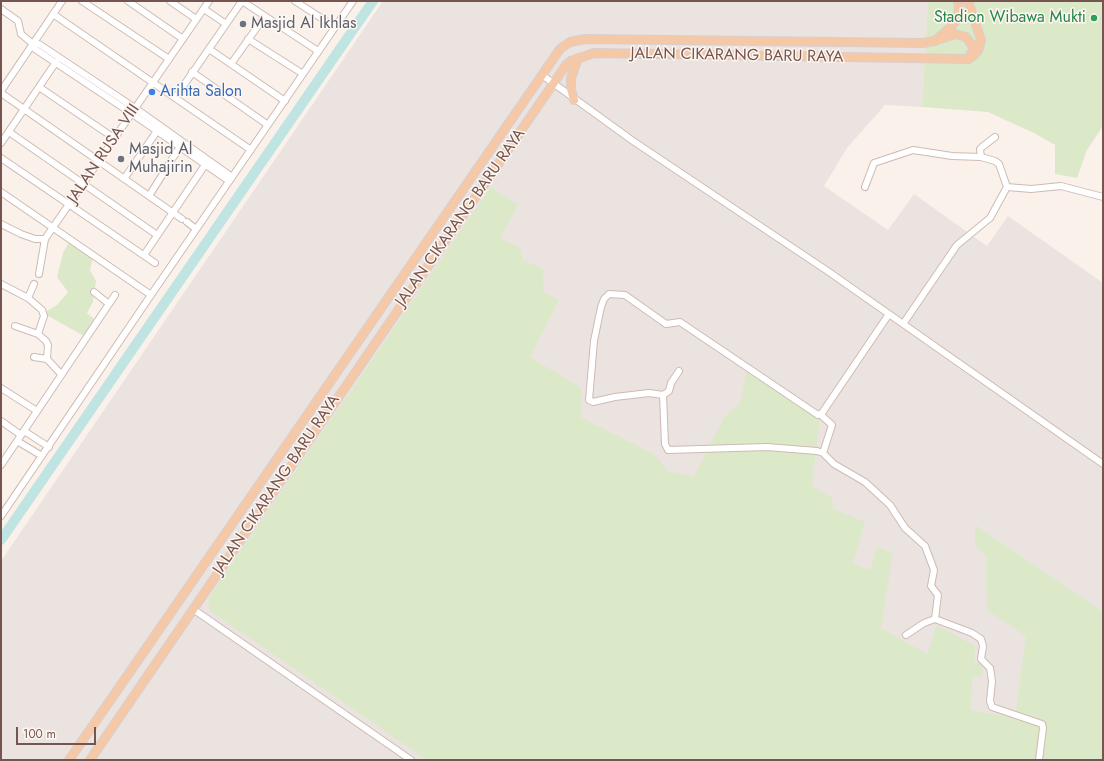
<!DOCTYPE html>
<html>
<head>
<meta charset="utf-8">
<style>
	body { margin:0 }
	#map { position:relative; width:1104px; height:761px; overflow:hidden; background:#fbf1eb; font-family:Jost,sans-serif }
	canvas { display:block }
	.frame { position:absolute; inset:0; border:2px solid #75554f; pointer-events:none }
	.scale { position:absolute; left:16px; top:727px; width:80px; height:18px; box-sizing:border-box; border:2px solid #75554f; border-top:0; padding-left:5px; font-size:12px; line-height:14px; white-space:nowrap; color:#75554f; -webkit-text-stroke:3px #fef6f1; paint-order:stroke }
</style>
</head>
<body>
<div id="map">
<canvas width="1104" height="761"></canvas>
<div class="frame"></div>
<div class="scale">100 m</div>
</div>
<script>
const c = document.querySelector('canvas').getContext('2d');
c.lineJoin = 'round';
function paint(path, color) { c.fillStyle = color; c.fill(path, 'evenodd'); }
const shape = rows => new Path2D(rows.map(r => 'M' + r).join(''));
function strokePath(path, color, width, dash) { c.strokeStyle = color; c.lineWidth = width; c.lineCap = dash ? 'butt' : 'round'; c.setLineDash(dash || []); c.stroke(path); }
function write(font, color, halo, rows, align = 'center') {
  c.font = font + ' Jost,sans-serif'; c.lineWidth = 3; c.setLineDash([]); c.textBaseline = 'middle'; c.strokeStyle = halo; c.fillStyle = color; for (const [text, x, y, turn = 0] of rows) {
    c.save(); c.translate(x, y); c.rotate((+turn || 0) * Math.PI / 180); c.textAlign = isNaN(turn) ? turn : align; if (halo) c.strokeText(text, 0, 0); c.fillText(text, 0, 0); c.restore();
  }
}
paint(shape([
	[383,1,928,1,922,107,885,105,847,148,824,186,888,230,914,194,987,246,1008,216,1103,283,1103,715,1033,760,1,760,1,561]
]), '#ebe3e0');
paint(shape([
	[928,1,1103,1,1103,126,1087,150,1077,178,1055,174,1055,145,1034,133,988,112,922,107],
	[491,187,518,205,500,238,520,248,523,260,543,269,544,293,559,300,530,357,581,388,582,418,654,454,668,471,694,477,723,419,741,402,747,366,820,418,812,486,832,498,833,509,865,522,853,564,870,570,877,547,893,553,881,628,927,654,937,625,975,646,974,662,983,665,982,676,973,677,970,710,1015,718,1026,636,987,610,986,557,975,544,975,525,1103,612,1103,760,427,760,209,610,208,598],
	[70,240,93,257,90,270,96,281,93,302,87,313,94,319,84,336,43,313,57,305,68,292,57,277,63,253]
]), '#dce9c9');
strokePath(shape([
	[1,540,373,1]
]), '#c0e4e2', 10);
const minor = shape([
	[82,1,169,59],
	[128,1,183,39],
	[170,1,196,19],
	[242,1,318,51],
	[295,1,335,27],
	[1,9,18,21,21,34,33,44,35,49,131,113,229,181],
	[204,9,226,24],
	[53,14,251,150],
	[248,39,303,74],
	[33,44,39,44,135,108,232,177],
	[209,49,285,101],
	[231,64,265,16],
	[192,72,268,125],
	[542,75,633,141,829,272,1103,464],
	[39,87,114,138],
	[1,91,62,1],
	[1,93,182,219],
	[175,98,242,1],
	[9,132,157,235],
	[1,143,56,62],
	[981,157,980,149,982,147,995,137],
	[1,158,155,263],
	[172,159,180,147],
	[124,179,157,131],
	[865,187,874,163,913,150,952,156,981,157,995,161,999,164,1007,187],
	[1,192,151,295,1,516],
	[149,196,171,161],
	[187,222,196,229],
	[1,224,21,234,35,239,45,239,209,1],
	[144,255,205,165],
	[39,274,45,239],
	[1,284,28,298,42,310,44,316,38,334],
	[94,292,109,304],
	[151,295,353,1],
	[28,298,34,284],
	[889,314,822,413,818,415,680,322,666,324,625,295,609,294,604,299,601,307,594,341,589,400,593,402,615,397,649,393,663,395,665,444,668,450,767,447,817,451,823,453,834,464,865,482,890,505,905,528,925,546,934,570,931,586,938,595,935,619,972,633,981,639,983,646,981,659,990,668,992,681,990,701,992,707,1042,724,1043,728,1039,760],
	[903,324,957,245,990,218,1007,187,1031,189,1061,186,1103,197],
	[15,326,38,334,46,341,48,345,47,359,61,374],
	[34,357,47,359],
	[1,388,37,411],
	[663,395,669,391,671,383,679,371],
	[820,414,832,425,823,453],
	[1,421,21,435],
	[24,431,49,447],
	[17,441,42,456],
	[1,465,115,295],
	[193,609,411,760],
	[906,635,924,623,935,619]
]);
const major = shape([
	[940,39,955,34,966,37,974,48,970,56],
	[574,100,571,89,571,78,578,58],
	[69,760,560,49,570,42,585,39,923,43,935,41,951,27,957,19,959,9,958,1],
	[90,760,566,65,571,61,594,53,969,59,978,51,981,40,968,1]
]);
strokePath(minor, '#cfbab3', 8);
strokePath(major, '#d8cfce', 10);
strokePath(minor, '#fff', 6);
strokePath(major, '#f5c9a8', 8);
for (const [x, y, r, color] of [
	[1094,18,4,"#2e9e5b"],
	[243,24,4,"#6b7280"],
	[152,92,4,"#3f7fe0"],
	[121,159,4,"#6b7280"]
]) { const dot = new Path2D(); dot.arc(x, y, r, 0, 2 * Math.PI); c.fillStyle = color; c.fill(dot); strokePath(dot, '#fef6f1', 1.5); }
write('16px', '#27864d', '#fef6f1', [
	["Stadion Wibawa Mukti",1086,18]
], 'right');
write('16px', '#5b616d', '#fef6f1', [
	["Masjid Al Ikhlas",251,24],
	["Masjid Al",129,150],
	["Muhajirin",129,168]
], 'left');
write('16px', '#75554f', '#fef6f1', [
	["JALAN CIKARANG BARU RAYA",737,56,1],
	["JALAN RUSA VIII",104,154,-56],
	["JALAN CIKARANG BARU RAYA",461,218,-55],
	["JALAN CIKARANG BARU RAYA",277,485,-56]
]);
write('16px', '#366cbe', '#fef6f1', [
	["Arihta Salon",160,92]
], 'left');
</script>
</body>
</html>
